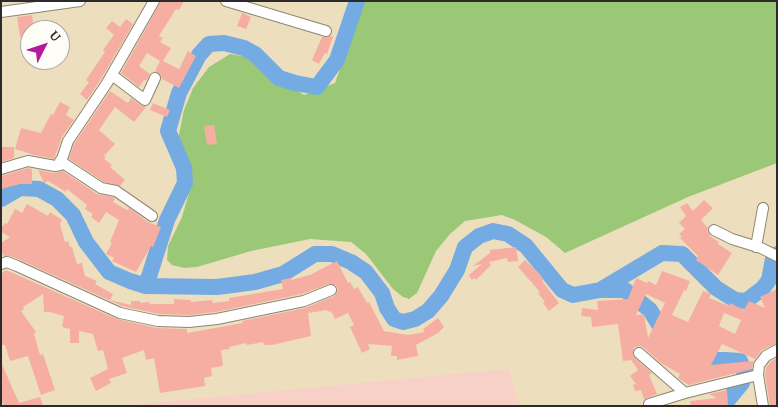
<!DOCTYPE html>
<html>
<head>
<meta charset="utf-8">
<style>
	body { margin:0 }
	#map { position:relative; width:778px; height:407px; overflow:hidden; background:#eddfbd; font-family:"Gentium Book Plus",serif }
	canvas { display:block }
	.frame { position:absolute; inset:0; border:2px solid #2b2b2b; pointer-events:none }
	.north { position:absolute; left:20px; top:20px; width:50px; height:50px; box-sizing:border-box; background:#fdfcf7; border:1px solid #a9a8a5; border-radius:50%; rotate:49deg; font-size:14px; font-weight:700; line-height:20px; text-align:center; color:#2b2b2b }
	.north::after { content:''; display:block; margin:auto; width:18px; height:22px; background:#b5179e; clip-path:polygon(50% 0,100% 100%,50% 72%,0 100%) }
</style>
</head>
<body>
<div id="map">
<canvas width="778" height="407"></canvas>
<div class="frame"></div>
<div class="north">U</div>
</div>
<script>
const c = document.querySelector('canvas').getContext('2d');
c.lineJoin = 'round';
function paint(path, color) { c.fillStyle = color; c.fill(path, 'evenodd'); }
const shape = rows => new Path2D(rows.map(r => 'M' + r).join(''));
function strokePath(path, color, width, dash) { c.strokeStyle = color; c.lineWidth = width; c.lineCap = dash ? 'butt' : 'round'; c.setLineDash(dash || []); c.stroke(path); }
paint(shape([
	[508,369,520,406,121,406,171,401]
]), '#f7d1c7');
paint(shape([
	[364,1,777,1,777,163,688,197,565,253,546,237,515,220,502,215,465,221,450,234,436,251,417,293,409,299,403,297,393,289,366,254,351,242,310,239,251,251,197,267,184,268,172,265,167,260,168,246,182,217,192,183,186,154,178,139,184,110,193,88,209,67,230,54,248,57,304,95,335,83]
]), '#9ac876');
strokePath(shape([
	[1,199,20,188,39,189,57,199,73,215,86,242,109,272,130,281,146,286,217,287,255,282,283,274,315,254,332,254,351,262,366,272,382,293,387,308,394,319,403,322,415,319,428,311,441,296,457,270,465,247,479,236,493,231,508,234,526,246,562,290,573,295,600,290,662,253,682,254,716,288,735,300,746,301,763,288,769,280,773,259,777,254],
	[146,286,167,220,185,183,184,168,168,131,179,93,199,55,209,44,224,43,244,48,255,54,279,78,295,83,317,87,337,60,357,1],
	[601,290,625,290,650,310,658,323,672,336],
	[693,356,706,360,725,360,740,361,745,372,742,383,723,406]
]), '#74abe2', 16);
paint(shape([
	[161,1,184,1,179,10,176,9,159,36,163,38,160,42,171,48,163,61,179,69,188,51,196,56,179,88,162,79,160,74,155,71,160,61,147,53,139,66,150,74,146,81,144,80,139,87,121,73],
	[242,13,251,17,246,29,237,26],
	[32,15,34,30,30,30,30,35,20,37,17,17],
	[126,19,133,24,101,79,87,100,80,94,89,82,86,80,105,52,103,50,114,35,106,28,112,21,120,27],
	[331,36,333,37,327,54,325,53,319,64,312,60,322,37],
	[110,91,128,103,131,98,141,105,146,107,134,122,115,107,99,130,115,144,104,156,106,157,104,159,112,165,110,167,125,180,120,186,104,182,69,159,74,144],
	[60,102,70,107,66,115,74,120,62,137,54,159,34,155,15,149,21,128,41,133,51,114,53,115],
	[153,103,170,110,167,117,150,110],
	[214,125,217,144,207,145,204,126],
	[1,147,14,147,14,158,1,162],
	[28,168,32,169,32,184,20,184,1,189,1,176],
	[38,170,54,173,63,171,97,194,113,197,115,199,113,202,127,210,129,208,148,222,161,227,153,247,151,246,136,272,112,261,114,258,106,254,112,243,110,242,119,220,106,212,99,223,91,217,93,214,85,209,87,205,67,189,66,192,48,181,44,183],
	[704,200,713,208,701,220,708,228,707,231,710,236,719,242,718,244,732,253,718,275,696,260,698,256,680,238,682,237,679,234,685,229,679,223,686,216,680,207,687,203,693,211],
	[27,204,48,216,50,212,62,220,60,224,65,242,68,241,70,247,72,247,77,264,82,263,85,276,97,281,95,284,113,294,110,300,131,305,131,301,140,301,140,303,149,302,150,304,174,304,174,299,191,300,191,302,212,300,213,303,229,301,229,298,283,289,281,280,291,278,291,280,310,275,337,261,348,283,350,282,354,289,358,287,367,303,369,302,384,331,408,335,425,332,423,329,438,318,444,327,438,333,416,345,418,356,397,360,397,356,391,356,392,346,368,344,370,349,362,353,350,327,354,325,348,313,335,319,331,311,328,312,327,310,308,313,311,336,272,345,264,345,263,342,247,345,246,343,229,347,230,349,221,350,223,366,211,368,212,376,204,378,205,386,160,393,154,358,146,360,144,350,122,358,127,373,109,379,111,383,96,391,90,378,108,369,103,350,98,351,93,334,79,331,79,343,70,343,70,329,62,327,64,316,50,312,44,312,43,294,23,307,24,309,21,311,36,332,34,334,40,355,43,354,55,390,41,395,28,356,10,361,5,345,1,345,1,274,6,270,117,319,157,328,187,329,187,333,243,323,242,321,305,308,334,296,338,290,336,285,329,284,302,294,216,312,189,315,159,314,122,306,20,260,10,256,4,256,1,250,1,243,10,237,1,232,1,228,5,223,7,224,15,209,22,213],
	[516,247,518,261,508,262,507,258,489,262,491,265,476,280,474,278,472,280,469,275,482,264,473,266,490,253,490,250],
	[525,260,538,272,544,280,542,281,559,303,549,311,543,303,545,302,538,293,540,292,518,267],
	[662,271,690,281,686,291,684,290,672,315,688,322,703,291,711,294,709,298,729,306,730,303,744,310,749,301,765,308,760,297,777,289,777,343,762,350,755,359,722,344,711,365,753,361,752,369,689,385,678,378,680,374,661,363,644,348,640,346,634,347,633,356,652,373,649,375,657,394,644,399,641,390,635,391,633,385,636,384,630,376,638,370,631,360,623,361,618,324,592,327,591,317,581,316,582,308,598,310,597,301,628,299,636,278,647,283,648,281,656,285],
	[646,294,665,303,648,338,644,314,636,315],
	[724,313,741,320,735,334,719,326],
	[777,358,777,406,770,406,765,375,766,368,771,361],
	[1,362,19,403,40,397,43,406,4,406,1,399],
	[727,390,728,406,691,406,690,401,717,398,709,394]
]), '#f6aea2');
const street = shape([
	[226,1,326,31],
	[1,12,80,1],
	[112,75,145,100,155,78],
	[60,161,101,188,116,191,152,216],
	[1,169,28,161,55,166,60,165,68,141,107,83,154,1],
	[714,230,732,239,761,248,777,256],
	[756,247,763,208],
	[1,264,7,262,17,266,120,313,158,321,189,322,217,319,304,301,331,290],
	[639,353,685,393,758,375],
	[649,404,685,393],
	[763,406,758,375,759,365,766,356,777,350]
]);
strokePath(street, '#8c8574', 12);
strokePath(street, '#fff', 10);
</script>
</body>
</html>
